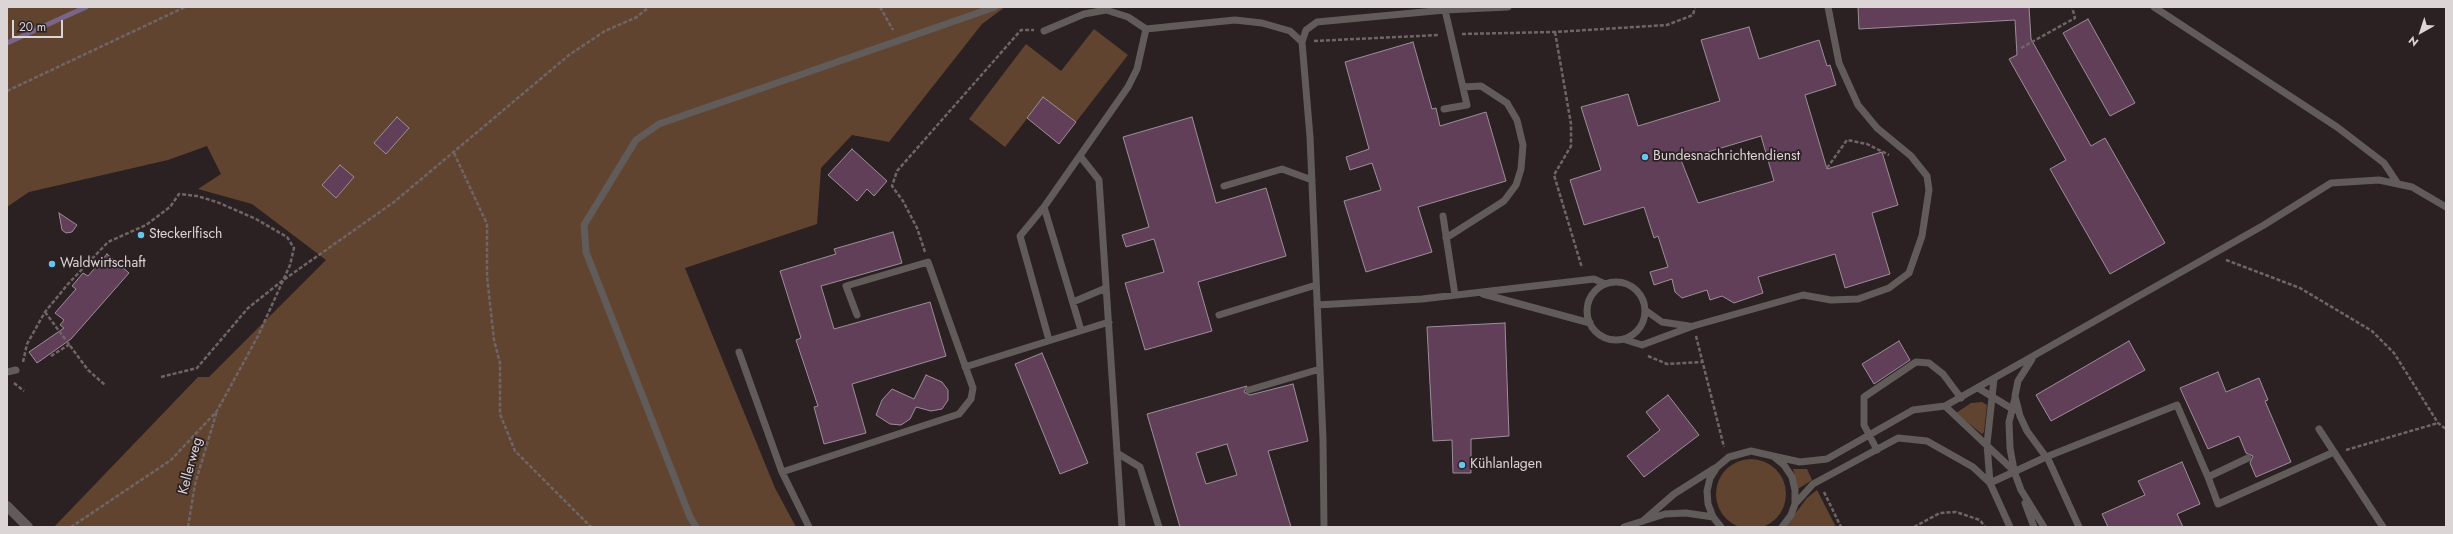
<!DOCTYPE html>
<html>
<head>
<meta charset="utf-8">
<style>
	body { margin:0 }
	#map { position:relative; width:2453px; height:534px; overflow:hidden; background:#2b2022; font-family:Jost,sans-serif }
	canvas { display:block }
	.frame { position:absolute; inset:0; border:8px solid #dcd5d6; pointer-events:none }
	.north { position:absolute; left:2401px; top:12px; width:40px; height:40px; -webkit-text-stroke:3px #2b2022; paint-order:stroke; rotate:219deg; font-size:11px; font-weight:700; line-height:16px; text-align:center; color:#dcd5d6 }
	.north::after { content:''; display:block; margin:auto; width:14px; height:18px; background:#dcd5d6; clip-path:polygon(50% 0,100% 100%,50% 72%,0 100%) }
	.scale { position:absolute; left:12px; top:20px; width:51px; height:18px; box-sizing:border-box; border:2px solid #dcd5d6; border-top:0; padding-left:5px; font-size:12px; line-height:14px; white-space:nowrap; color:#dcd5d6; -webkit-text-stroke:3px #2b2022; paint-order:stroke }
</style>
</head>
<body>
<div id="map">
<canvas width="2453" height="534"></canvas>
<div class="frame"></div>
<div class="north">N</div>
<div class="scale">20 m</div>
</div>
<script>
const c = document.querySelector('canvas').getContext('2d');
c.lineJoin = 'round';
function paint(path, color) { c.fillStyle = color; c.fill(path, 'evenodd'); }
const shape = rows => new Path2D(rows.map(r => 'M' + r).join(''));
function strokePath(path, color, width, dash) { c.strokeStyle = color; c.lineWidth = width; c.lineCap = dash ? 'butt' : 'round'; c.setLineDash(dash || []); c.stroke(path); }
function write(font, color, halo, rows, align = 'center') {
  c.font = font + ' Jost,sans-serif'; c.lineWidth = 3.5; c.setLineDash([]); c.textBaseline = 'middle'; c.strokeStyle = halo; c.fillStyle = color; for (const [text, x, y, turn = 0] of rows) {
    c.save(); c.translate(x, y); c.rotate((+turn || 0) * Math.PI / 180); c.textAlign = isNaN(turn) ? turn : align; if (halo) c.strokeText(text, 0, 0); c.fillText(text, 0, 0); c.restore();
  }
}
paint(shape([
	[7,7,1005,7,982,24,889,142,852,135,821,168,817,224,685,268,775,488,796,527,54,527,198,377,209,377,326,260,252,204,198,189,221,174,207,146,168,160,29,192,7,207],
	[1094,29,1128,55,1076,122,1043,98,1005,147,969,119,1026,44,1061,71],
	[1982,402,1987,405,1984,432,1982,434,1956,413,1971,403],
	'1716 494a35 35 0 1 1 70 0a35 35 0 1 1-70 0Z',
	[1793,469,1807,469,1812,480,1798,489],
	[1817,490,1836,527,1785,527,1807,498]
]), '#60442f');
strokePath(shape([
	[7,43,86,7]
]), '#79658a', 5);
const building = shape([
	[1858,7,2029,7,2031,39,2091,146,2105,138,2165,243,2110,274,2050,169,2066,160,2009,59,2017,55,2015,20,1859,29,1858,7],
	[2088,19,2135,103,2110,116,2063,33,2088,19],
	[1749,27,1759,59,1819,40,1827,66,1830,65,1836,85,1805,95,1827,169,1882,152,1898,205,1872,213,1890,274,1845,288,1835,254,1758,277,1763,293,1734,303,1722,296,1710,300,1707,290,1682,298,1675,292,1672,279,1654,285,1650,272,1668,267,1658,236,1654,238,1644,207,1584,225,1570,180,1601,170,1581,107,1628,94,1638,126,1720,101,1701,40,1749,27],
	[1761,136,1774,181,1698,203,1681,160,1761,136],
	[1413,42,1432,109,1436,108,1440,126,1486,112,1506,181,1418,207,1432,252,1366,272,1344,201,1381,190,1372,163,1350,170,1346,157,1369,149,1345,62,1413,42],
	[1043,97,1076,122,1059,144,1027,118,1043,97],
	[397,117,409,128,386,154,374,143,397,117],
	[1192,117,1216,203,1266,188,1286,256,1198,282,1212,331,1145,350,1125,283,1164,272,1154,239,1126,247,1122,235,1149,227,1123,137,1192,117],
	[852,149,887,181,874,196,867,189,857,201,828,175,852,149],
	[340,165,354,177,336,198,322,185,340,165],
	[59,213,77,225,72,232,66,233,62,230,59,213],
	[893,232,902,263,821,286,834,329,930,302,946,356,852,384,866,433,824,444,814,407,818,406,796,340,801,338,780,271,836,254,834,249,893,232],
	[107,254,129,273,71,339,37,363,29,352,64,328,60,325,64,320,55,313,76,289,72,286,83,273,88,276,107,254],
	[1505,323,1509,436,1471,439,1471,473,1453,473,1452,440,1433,441,1427,327,1505,323],
	[1899,341,1910,360,1874,384,1862,364,1899,341],
	[2129,341,2145,370,2051,421,2036,395,2129,341],
	[1042,353,1088,463,1060,474,1015,364,1042,353],
	[2218,372,2226,392,2259,378,2268,400,2265,401,2291,462,2256,477,2250,463,2253,456,2246,453,2239,436,2208,449,2180,388,2218,372],
	[926,375,942,382,948,390,948,400,942,409,931,411,916,407,910,419,901,425,890,424,876,415,882,400,892,389,914,399,926,375],
	[1293,384,1308,441,1268,451,1291,527,1180,527,1147,414,1247,386,1244,392,1250,395,1293,384],
	[1227,444,1237,475,1206,484,1196,453,1227,444],
	[1668,395,1699,435,1644,477,1627,456,1660,430,1646,412,1668,395],
	[2182,462,2200,504,2177,514,2183,527,2108,527,2102,514,2145,495,2138,481,2182,462]
]);
paint(building, '#623f58');
strokePath(building, '#9b9097', 1);
strokePath(shape([
	[880,7,893,30],
	[1555,32,1571,124,1571,146,1554,175,1582,268],
	[1462,34,1555,32,1667,25,1693,15,1695,7],
	[1314,41,1439,35],
	[2021,48,2075,18,2072,7],
	[7,91,185,7],
	[454,153,487,224,487,276,494,340,500,363,500,414,515,451,591,527],
	[1827,168,1847,140,1867,144,1889,155],
	[925,252,917,228,903,201,892,186,897,171,1021,30,1034,30],
	[2226,260,2300,288,2372,331,2394,353,2438,423,2446,429],
	[45,312,88,370,105,385],
	[1696,336,1724,447],
	[51,356,70,344],
	[1648,356,1667,364,1702,362],
	[23,362,27,344,45,312,68,284,108,242,146,225,170,207,179,194,197,196,217,202,256,219,287,237,294,248,290,265,258,336,217,411,171,460,71,527],
	[161,377,197,368,248,308,282,281,394,202,569,55,605,31,637,17,649,7],
	[14,383,24,391],
	[2346,450,2438,423],
	[1824,492,1841,527],
	[188,527,195,484,217,411],
	[1914,527,1940,513,1956,512,1980,520,1985,527]
]), '#6f6567', 2.5, [4, 2]);
strokePath(shape([
	[2154,7,2337,127,2384,163,2398,184],
	[1044,31,1084,14,1106,10,1128,17,1146,29],
	[1444,109,1467,105,1445,10],
	[1080,156,1099,180,1122,527],
	[1224,186,1282,169,1312,180],
	[1044,207,1081,330],
	[1443,216,1455,295],
	[1446,238,1504,201,1516,185,1521,169,1523,145,1517,120,1507,103,1481,86,1463,87],
	'1587 311a29 29 0 1 1 58 0a29 29 0 1 1-58 0Z',
	[1483,294,1590,323],
	[1073,302,1106,288],
	[1317,305,1422,299,1594,279,1605,284],
	[1645,310,1662,322,1689,326],
	[1219,315,1316,285],
	[1623,339,1642,345,1693,326,1803,295,1831,300,1858,299,1889,288,1909,273,1922,236,1929,190,1927,176,1911,156,1877,128,1858,105,1839,63,1828,7],
	[1049,340,1020,236,1044,207,1128,87,1137,69,1146,29,1235,20,1262,23,1290,31,1302,42],
	[739,352,782,472],
	[2032,359,2018,381,2015,396,2020,416,2027,431,2049,461,2079,527],
	[965,367,1109,322],
	[7,372,16,370],
	[1994,379,1987,444,1990,483,2046,457,2177,405,2208,477,2248,458],
	[1978,388,2014,410],
	[1249,390,1320,369],
	[1945,406,2264,225,2331,183,2379,180,2412,187,2446,207],
	[2319,429,2334,452],
	[1877,450,1864,425,1864,397,1916,362,1929,363,1943,374,1961,398],
	[1117,453,1140,467,1159,527],
	[1773,456,1800,462,1827,459,1913,410,1945,406,2014,471,2021,490,2044,527],
	[2014,470,2010,448,2009,422,2015,398],
	[2208,477,2218,504,2334,452,2383,527],
	[2025,503,2034,527],
	[1795,504,1813,484,1898,438,1927,441,1973,467,1990,483,2010,527],
	[1643,521,1674,494,1715,468],
	[696,527,690,517,586,252,584,225,636,140,659,124,995,7],
	[809,527,782,472,959,414,971,399,973,388,928,262,846,286,857,315],
	[1324,527,1323,439,1310,137,1302,42,1306,30,1317,22,1445,10,1508,7],
	[1624,527,1665,514,1686,513,1713,517],
	[1721,527,1713,517,1708,504,1707,491,1710,478,1717,467,1729,457,1751,451,1773,456,1784,465,1792,477,1795,490,1795,504,1791,515,1782,527]
]), '#615b59', 7);
strokePath(shape([
	[7,506,28,527]
]), '#615b59', 10);
for (const [x, y, r, color] of [
	[1645,157,4,"#64c5ee"],
	[141,235,4,"#64c5ee"],
	[52,264,4,"#64c5ee"],
	[1462,465,4,"#64c5ee"]
]) { const dot = new Path2D(); dot.arc(x, y, r, 0, 2 * Math.PI); c.fillStyle = color; c.fill(dot); strokePath(dot, '#2b2022', 1.5); }
write('14px', '#dcd5d6', '#2b2022', [
	["Bundesnachrichtendienst",1653,157],
	["Steckerlfisch",149,235],
	["Waldwirtschaft",60,264],
	["Kühlanlagen",1470,465]
], 'left');
write('14px', '#dcd5d6', '#2b2022', [
	["Kellerweg",191,466,-75]
]);
</script>
</body>
</html>
